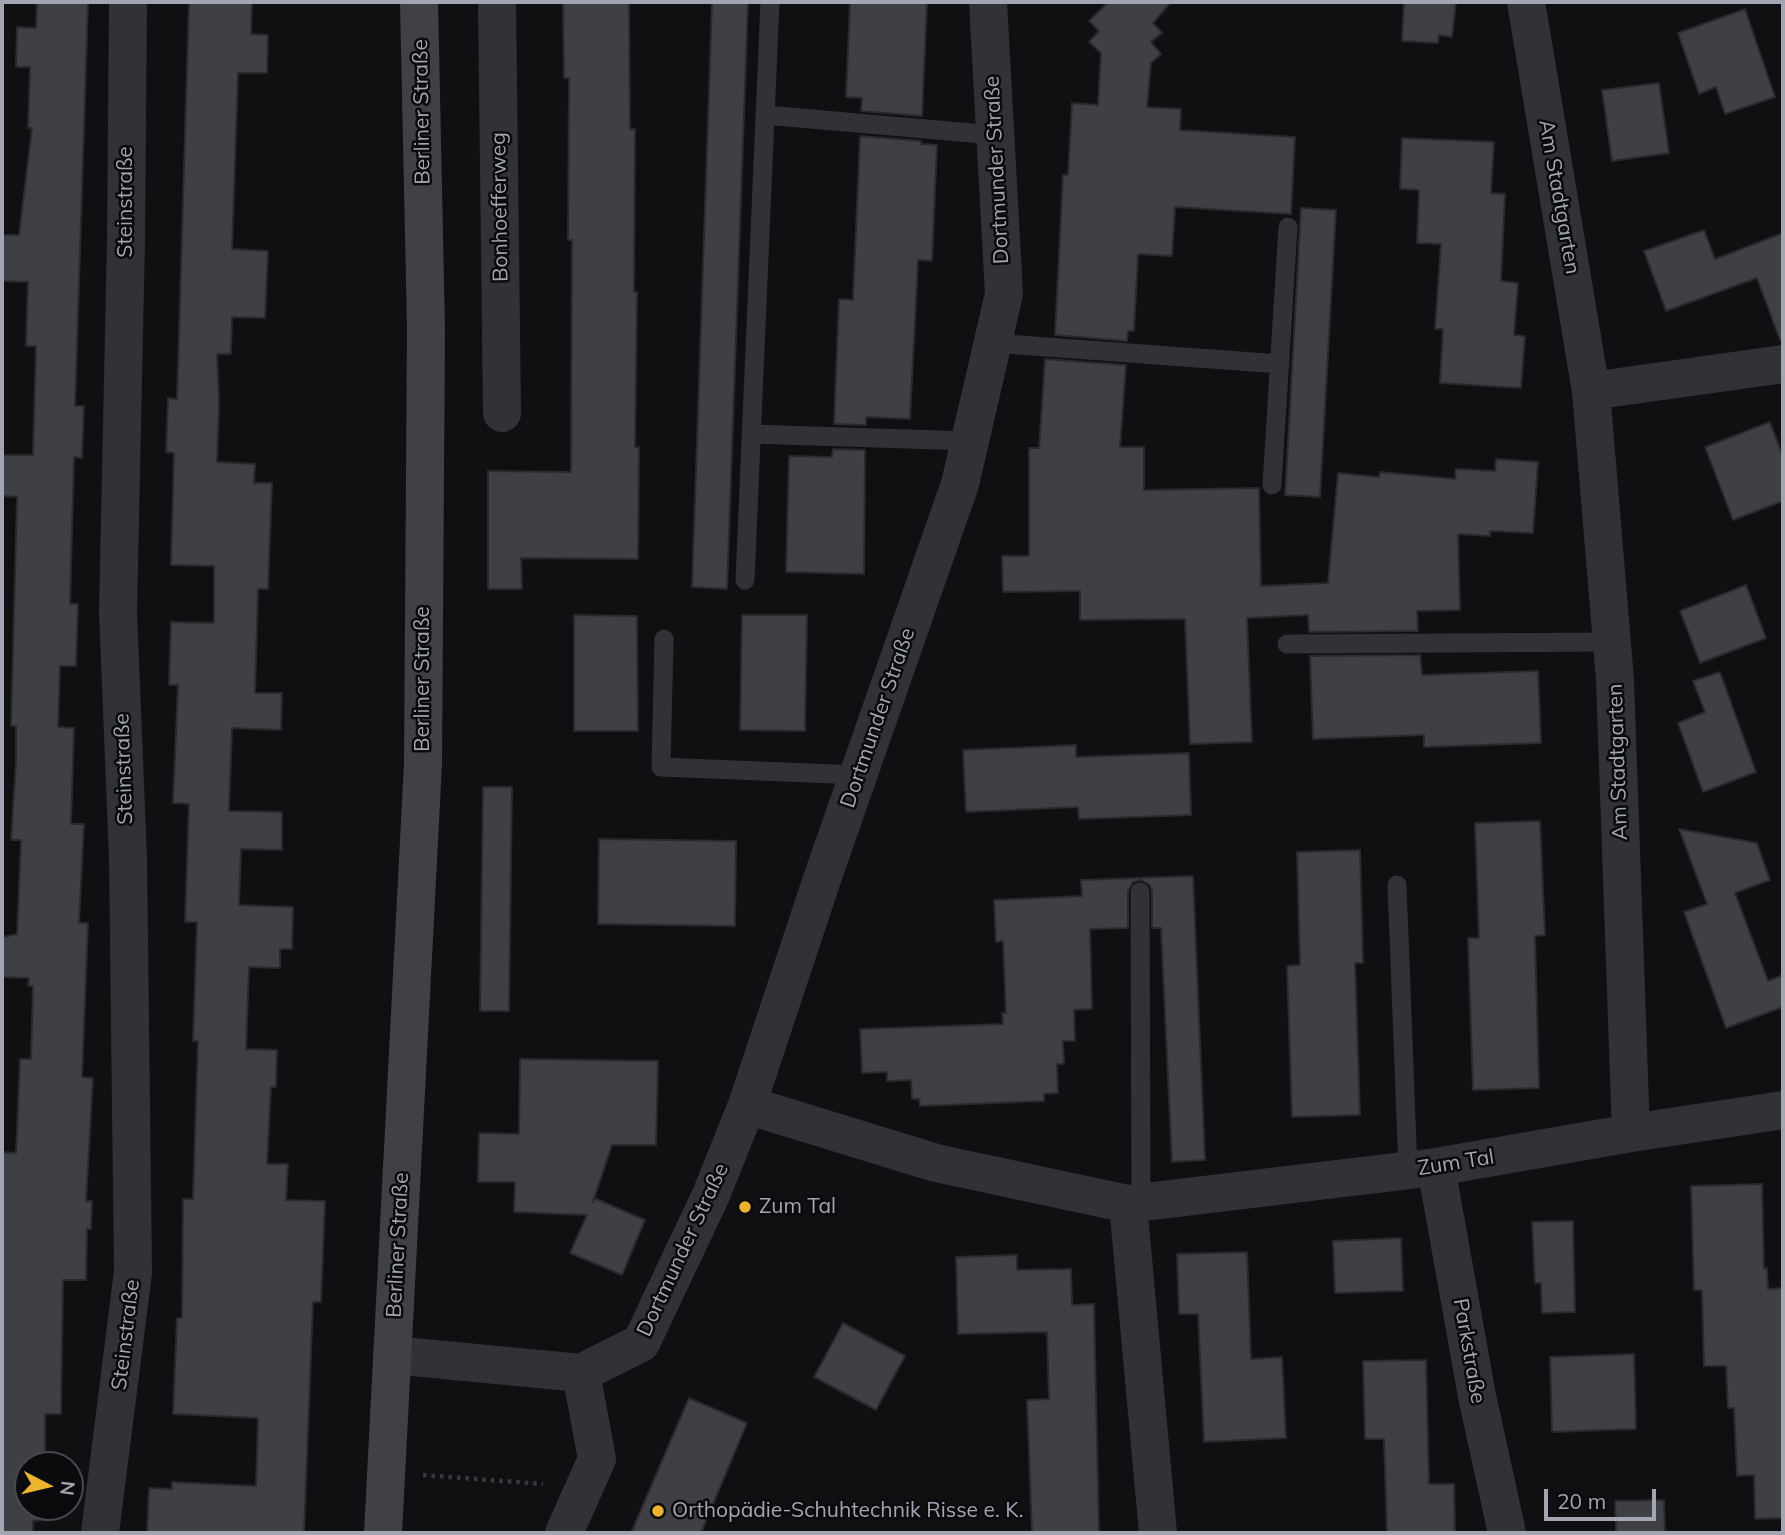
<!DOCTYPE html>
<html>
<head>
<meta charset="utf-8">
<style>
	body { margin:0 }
	#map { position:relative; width:1785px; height:1535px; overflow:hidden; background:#101012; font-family:Mulish,sans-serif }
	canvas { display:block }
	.frame { position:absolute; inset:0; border:4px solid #a2a6b2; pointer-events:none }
	.north { position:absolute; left:14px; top:1451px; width:70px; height:70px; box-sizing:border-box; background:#0b0b0d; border:2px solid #47494f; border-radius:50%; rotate:97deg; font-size:19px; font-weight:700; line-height:28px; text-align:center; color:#a2a6b2 }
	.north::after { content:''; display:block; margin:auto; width:24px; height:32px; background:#ecb42e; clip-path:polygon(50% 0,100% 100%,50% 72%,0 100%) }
	.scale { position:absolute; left:1544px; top:1489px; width:112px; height:32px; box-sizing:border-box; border:4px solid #a2a6b2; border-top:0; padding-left:9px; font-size:21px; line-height:24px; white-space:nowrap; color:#a2a6b2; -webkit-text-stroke:5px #0b0b0d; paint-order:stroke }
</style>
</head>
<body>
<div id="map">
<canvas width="1785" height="1535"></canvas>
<div class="frame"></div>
<div class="north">N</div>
<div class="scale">20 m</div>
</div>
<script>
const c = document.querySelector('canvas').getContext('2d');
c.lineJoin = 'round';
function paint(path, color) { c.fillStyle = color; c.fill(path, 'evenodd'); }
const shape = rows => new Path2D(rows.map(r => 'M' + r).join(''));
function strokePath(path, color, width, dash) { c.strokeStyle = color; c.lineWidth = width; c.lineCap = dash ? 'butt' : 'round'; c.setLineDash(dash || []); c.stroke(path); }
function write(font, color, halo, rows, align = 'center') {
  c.font = font + ' Mulish,sans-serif'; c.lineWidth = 5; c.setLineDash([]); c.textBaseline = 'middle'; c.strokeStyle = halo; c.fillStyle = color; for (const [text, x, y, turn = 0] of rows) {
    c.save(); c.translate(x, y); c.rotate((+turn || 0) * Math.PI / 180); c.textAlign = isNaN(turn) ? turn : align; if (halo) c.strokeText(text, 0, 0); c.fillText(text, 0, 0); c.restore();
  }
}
const building = shape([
	[37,2,88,2,75,406,84,406,82,458,74,457,70,604,78,604,76,666,60,666,58,727,74,728,71,824,84,824,79,923,88,923,82,1077,93,1078,86,1201,92,1201,91,1229,87,1229,86,1280,63,1280,61,1414,45,1414,45,1465,28,1465,28,1507,44,1507,44,1520,33,1521,33,1533,2,1533,2,1152,16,1153,20,1059,31,1059,33,986,28,986,29,978,2,977,2,937,17,934,21,840,11,840,16,762,16,726,11,726,17,497,2,496,2,455,33,455,36,346,26,346,28,282,2,281,2,235,19,235,32,128,28,128,30,67,16,67,17,27,36,28,37,2],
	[189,2,252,2,251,34,268,35,267,73,238,73,232,249,268,251,265,318,232,317,231,354,217,354,219,403,217,462,255,464,254,483,272,483,268,589,258,589,255,693,282,693,281,730,232,728,229,811,282,812,282,850,241,849,239,905,293,907,292,949,280,949,280,968,249,967,246,1049,277,1050,276,1087,271,1087,267,1164,288,1164,286,1200,325,1201,321,1302,313,1302,304,1533,147,1533,149,1488,172,1489,172,1482,256,1486,258,1418,173,1414,177,1318,182,1318,183,1199,193,1199,198,1041,193,1041,197,922,185,922,189,804,173,803,178,685,169,685,171,622,214,623,214,566,171,565,174,453,166,452,168,398,177,399,189,2],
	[563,2,629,2,630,129,635,129,634,292,637,292,635,447,639,447,638,559,521,558,522,589,488,589,488,471,571,472,572,240,568,240,569,78,564,78,563,2],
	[712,2,748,2,727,589,692,587,712,2],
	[850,2,927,2,922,116,861,111,862,98,846,97,850,2],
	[1108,2,1171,2,1153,23,1162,33,1151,42,1161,54,1151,63,1147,107,1181,109,1180,130,1295,137,1291,214,1175,207,1172,256,1138,254,1134,331,1128,331,1127,341,1055,335,1063,175,1068,175,1072,103,1098,105,1101,53,1089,42,1099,31,1089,21,1108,2],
	[1404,2,1456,2,1452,37,1439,35,1438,43,1402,41,1404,2],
	[1745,9,1775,97,1725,114,1716,87,1699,94,1678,33,1745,9],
	[1659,83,1669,153,1612,161,1602,90,1659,83],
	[860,136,921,141,921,144,937,145,932,261,918,260,910,419,866,417,866,425,834,424,839,299,853,300,860,136],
	[1402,138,1494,142,1491,193,1505,194,1501,281,1518,283,1514,335,1525,336,1521,388,1440,383,1443,329,1435,329,1441,244,1417,243,1419,190,1400,189,1402,138],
	[1301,208,1336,210,1320,497,1285,495,1301,208],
	[1704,230,1715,259,1783,233,1783,340,1780,340,1757,278,1666,311,1644,251,1704,230],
	[1045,359,1126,365,1120,447,1144,447,1144,490,1259,488,1261,586,1328,583,1338,473,1379,477,1380,472,1455,479,1456,469,1495,471,1496,459,1538,462,1533,533,1490,531,1490,536,1458,534,1460,610,1417,611,1418,631,1309,632,1308,615,1247,618,1252,742,1190,744,1185,619,1080,620,1080,591,1003,592,1002,556,1029,556,1029,448,1039,448,1045,359],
	[1770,422,1783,457,1783,501,1733,520,1705,447,1770,422],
	[833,449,865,450,864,574,786,572,789,456,832,457,833,449],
	[1746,585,1766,638,1700,663,1680,611,1746,585],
	[574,615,637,616,638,731,574,731,574,615],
	[742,615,807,615,805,731,740,730,742,615],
	[1420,655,1422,675,1538,671,1541,743,1424,747,1424,735,1313,739,1310,656,1420,655],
	[1720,672,1756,772,1703,792,1678,723,1705,712,1693,681,1720,672],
	[1076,745,1076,757,1189,753,1191,815,1079,819,1078,807,966,812,963,750,1076,745],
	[483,787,512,787,509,1011,480,1011,483,787],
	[1540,821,1545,935,1535,936,1539,1088,1473,1090,1468,938,1479,938,1475,823,1540,821],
	[1679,829,1757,843,1770,880,1735,893,1768,981,1783,975,1783,1007,1726,1028,1684,912,1707,904,1679,829],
	[599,839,736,841,735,926,598,924,599,839],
	[1360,850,1363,963,1355,963,1360,1115,1292,1117,1287,966,1300,965,1297,852,1360,850],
	[1193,876,1205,1160,1172,1162,1161,928,1152,928,1152,891,1150,885,1141,880,1133,882,1128,891,1128,928,1090,929,1092,1009,1074,1010,1075,1041,1063,1041,1064,1064,1057,1064,1058,1093,1044,1094,1044,1101,920,1106,919,1099,912,1099,911,1080,887,1081,887,1072,862,1073,860,1029,1003,1024,1002,1013,1006,1013,1003,941,996,942,994,900,1082,896,1081,880,1193,876],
	[520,1059,658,1061,656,1145,612,1145,593,1202,594,1198,645,1220,622,1275,570,1253,587,1215,514,1212,515,1182,478,1182,479,1133,519,1134,520,1059],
	[1762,1184,1764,1269,1767,1268,1768,1289,1782,1288,1783,1518,1755,1519,1754,1475,1737,1476,1734,1408,1728,1408,1726,1366,1704,1366,1702,1290,1694,1290,1691,1186,1762,1184],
	[1573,1221,1575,1312,1542,1313,1541,1283,1535,1283,1532,1222,1573,1221],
	[1401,1238,1403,1291,1335,1293,1333,1241,1401,1238],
	[1247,1252,1251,1359,1282,1357,1286,1438,1204,1442,1198,1314,1179,1314,1177,1254,1247,1252],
	[1017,1255,1017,1270,1071,1269,1072,1305,1094,1304,1099,1533,1032,1533,1027,1400,1049,1399,1047,1332,958,1334,956,1257,1017,1255],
	[843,1323,905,1356,876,1410,814,1377,843,1323],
	[1634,1354,1636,1429,1552,1432,1550,1357,1634,1354],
	[1426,1360,1429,1484,1454,1484,1455,1533,1387,1533,1384,1439,1365,1439,1363,1361,1426,1360],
	[689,1398,747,1423,701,1533,631,1533,689,1398],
	[1664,1500,1665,1533,1616,1533,1615,1501,1664,1500]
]);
paint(building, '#3f4045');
strokePath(building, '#2a2a2e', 2);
strokePath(shape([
	[423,1475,543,1484]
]), '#37393e', 4.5, [3.5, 5]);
strokePath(shape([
	[765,115,995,135],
	[992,343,1280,364],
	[751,434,970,441],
	[1272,485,1288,227],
	[745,580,770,2],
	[664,639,661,767,859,775],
	[1287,644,1612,642],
	[1397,885,1408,1170],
	[1140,892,1141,1202]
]), '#313237', 19);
strokePath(shape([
	[497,2,502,413],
	[1526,2,1591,391,1615,680,1631,1133],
	[1591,391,1783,364],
	[747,1105,936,1163,1128,1204,1436,1167,1631,1133,1783,1110],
	[1436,1167,1477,1396,1507,1533],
	[1128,1204,1158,1533],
	[392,1355,581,1373,641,1343,711,1195,747,1105,822,879,960,484,1004,294,988,2],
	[100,1533,133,1272,128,858,118,612,126,240,128,2],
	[564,1533,597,1459,581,1373]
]), '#313237', 38);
strokePath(shape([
	[383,1533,423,764,426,328,419,2]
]), '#404146', 38);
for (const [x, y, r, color] of [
	[745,1207,7,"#ecb42e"],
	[658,1511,7,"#ecb42e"]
]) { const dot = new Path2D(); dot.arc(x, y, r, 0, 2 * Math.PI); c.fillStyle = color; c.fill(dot); strokePath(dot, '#0b0b0d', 2.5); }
write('21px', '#a2a6b2', '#0b0b0d', [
	["Berliner Straße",422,112,-91],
	["Dortmunder Straße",997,170,-93],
	["Am Stadtgarten",1559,197,80],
	["Steinstraße",126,202,-90],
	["Bonhoefferweg",500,207,-91],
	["Berliner Straße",423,679,-90],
	["Dortmunder Straße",878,718,-71],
	["Am Stadtgarten",1618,762,-92],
	["Steinstraße",124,769,-92],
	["Zum Tal",1456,1163,-9],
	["Berliner Straße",398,1245,-87],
	["Dortmunder Straße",683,1250,-65],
	["Steinstraße",126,1335,-83],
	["Parkstraße",1469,1351,80]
]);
write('21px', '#a2a6b2', '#0b0b0d', [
	["Zum Tal",759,1207],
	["Orthopädie-Schuhtechnik Risse e. K.",672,1511]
], 'left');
</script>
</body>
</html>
